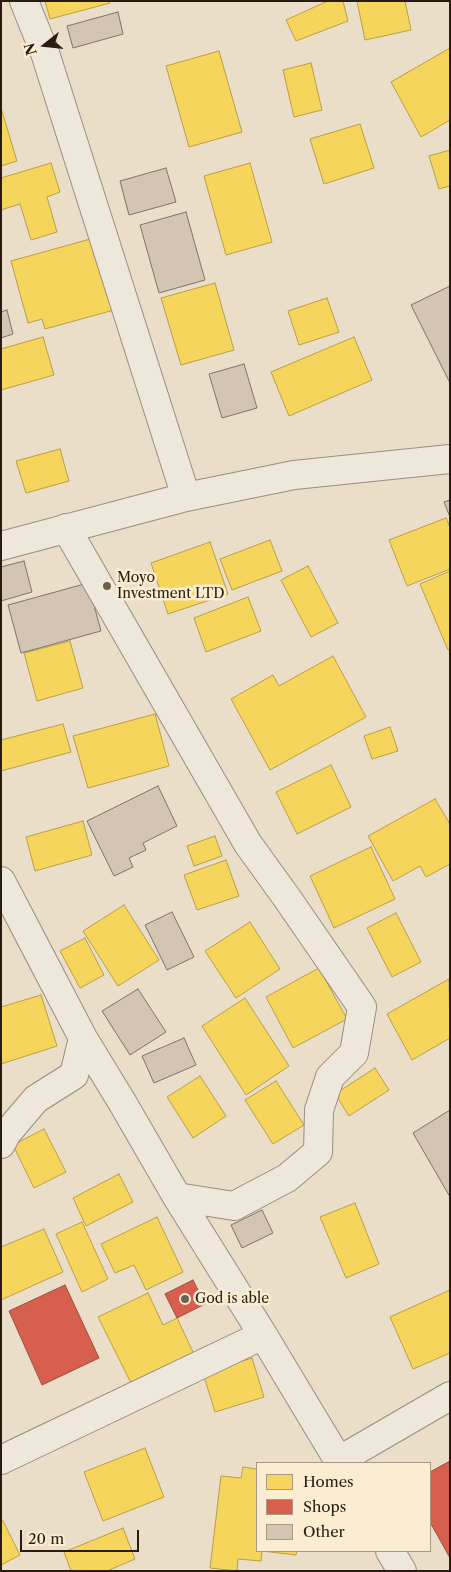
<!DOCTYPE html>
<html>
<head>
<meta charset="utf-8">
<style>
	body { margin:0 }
	#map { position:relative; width:451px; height:1572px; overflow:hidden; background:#eadec8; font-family:"Libre Caslon Text",serif }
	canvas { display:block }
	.frame { position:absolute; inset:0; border:2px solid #2a1b11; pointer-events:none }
	.legend { position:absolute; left:256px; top:1462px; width:175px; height:90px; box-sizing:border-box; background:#fbedd2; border:1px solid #a79985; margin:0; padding:6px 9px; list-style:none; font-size:15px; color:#2a1b11 }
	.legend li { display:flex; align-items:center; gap:10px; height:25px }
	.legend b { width:25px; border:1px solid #a79985 }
	.north { position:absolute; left:20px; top:20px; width:50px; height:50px; -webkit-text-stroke:4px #fbedd2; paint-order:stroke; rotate:254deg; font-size:14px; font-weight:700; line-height:20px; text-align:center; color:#2a1b11 }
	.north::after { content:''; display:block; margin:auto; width:18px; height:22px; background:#2a1b11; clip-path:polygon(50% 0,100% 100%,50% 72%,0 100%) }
	.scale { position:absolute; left:20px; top:1530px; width:119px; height:22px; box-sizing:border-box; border:2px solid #2a1b11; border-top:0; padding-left:6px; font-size:15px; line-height:18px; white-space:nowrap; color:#2a1b11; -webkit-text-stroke:4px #fbedd2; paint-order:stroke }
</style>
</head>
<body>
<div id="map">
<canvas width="451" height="1572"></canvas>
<div class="frame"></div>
<ul class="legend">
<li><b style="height:14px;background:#f6d55c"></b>Homes</li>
<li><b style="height:14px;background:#d6604d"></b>Shops</li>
<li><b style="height:14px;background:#d4c4b3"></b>Other</li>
</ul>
<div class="north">N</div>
<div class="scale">20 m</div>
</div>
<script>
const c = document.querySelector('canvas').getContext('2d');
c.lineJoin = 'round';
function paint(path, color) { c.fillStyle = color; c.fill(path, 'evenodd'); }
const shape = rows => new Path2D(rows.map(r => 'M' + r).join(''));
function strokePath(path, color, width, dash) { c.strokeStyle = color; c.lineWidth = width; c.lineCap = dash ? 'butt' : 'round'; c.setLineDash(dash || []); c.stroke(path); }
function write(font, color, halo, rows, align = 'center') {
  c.font = font + ' "Libre Caslon Text",serif'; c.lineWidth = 5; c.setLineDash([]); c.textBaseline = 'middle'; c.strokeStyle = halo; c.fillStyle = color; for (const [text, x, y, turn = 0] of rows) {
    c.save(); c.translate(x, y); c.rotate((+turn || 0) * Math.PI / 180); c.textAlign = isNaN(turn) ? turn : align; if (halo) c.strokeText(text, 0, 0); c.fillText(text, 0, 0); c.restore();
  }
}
const homes = shape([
	[45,1,109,1,110,3,50,19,45,1],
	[328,1,343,1,348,21,296,41,286,20,328,1],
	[357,1,405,1,411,30,365,40,357,1],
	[450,48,450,120,421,137,391,82,450,48],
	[219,51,242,132,189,147,166,66,219,51],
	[311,63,322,110,294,117,283,70,311,63],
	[1,108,17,161,1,166,1,108],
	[360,124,374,168,324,184,310,139,360,124],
	[450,150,450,186,439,189,429,156,450,150],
	[51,163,60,192,47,197,57,232,31,240,20,204,1,210,1,178,51,163],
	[250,163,272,242,226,255,204,176,250,163],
	[94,238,114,310,45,329,42,319,28,323,11,261,94,238],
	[215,283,234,350,181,365,161,298,215,283],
	[327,298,339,332,299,345,288,311,327,298],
	[43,337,54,375,1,390,1,349,43,337],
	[354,337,372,380,289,416,271,372,354,337],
	[60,449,69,481,26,493,16,461,60,449],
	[446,518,450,527,450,569,407,586,389,540,446,518],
	[270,540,282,571,232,590,220,559,270,540],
	[210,542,228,594,168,614,151,563,210,542],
	[308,566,338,623,311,637,281,580,308,566],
	[450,571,450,649,448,650,420,584,450,571],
	[248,597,261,631,206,652,194,618,248,597],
	[70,641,83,688,37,701,24,653,70,641],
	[333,656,366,717,270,770,231,699,273,675,279,686,333,656],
	[155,714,169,766,88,788,73,736,155,714],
	[63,724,71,752,1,771,1,740,63,724],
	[390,727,398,751,372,759,364,736,390,727],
	[331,765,351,807,297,834,276,792,331,765],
	[435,799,450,824,450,864,426,877,420,866,393,881,368,836,435,799],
	[83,821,92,855,35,871,26,837,83,821],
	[215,836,222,856,194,866,187,846,215,836],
	[371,847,395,899,334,928,310,876,371,847],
	[226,860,239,896,197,910,184,875,226,860],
	[124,905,159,960,118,986,83,931,124,905],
	[396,913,421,962,392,977,367,928,396,913],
	[250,922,280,969,236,998,205,951,250,922],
	[85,938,104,975,80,988,60,951,85,938],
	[319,968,347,1019,293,1048,266,997,319,968],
	[449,979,450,1038,412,1060,387,1014,449,979],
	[41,995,57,1046,1,1064,1,1007,41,995],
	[245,998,289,1066,246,1095,202,1026,245,998],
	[375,1068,389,1090,349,1116,335,1094,375,1068],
	[200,1076,226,1116,193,1138,167,1097,200,1076],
	[276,1081,304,1125,273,1144,245,1100,276,1081],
	[44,1129,66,1172,34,1188,13,1145,44,1129],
	[119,1174,133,1202,86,1226,73,1198,119,1174],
	[355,1203,379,1264,346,1278,320,1217,355,1203],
	[157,1217,183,1272,146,1290,134,1265,115,1273,101,1244,157,1217],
	[82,1222,108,1279,82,1292,56,1234,82,1222],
	[44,1229,63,1272,1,1300,1,1247,44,1229],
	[450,1290,450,1353,413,1369,390,1317,450,1290],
	[148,1293,163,1325,177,1318,194,1354,132,1385,98,1317,148,1293],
	[252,1358,264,1397,215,1412,203,1373,252,1358],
	[145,1448,164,1497,103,1521,84,1472,145,1448],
	[243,1467,257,1469,257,1551,297,1551,296,1555,262,1551,261,1561,238,1559,237,1571,210,1568,221,1476,241,1478,243,1467],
	[3,1521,20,1555,1,1565,1,1522,3,1521],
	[123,1528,135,1559,107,1571,71,1571,64,1552,123,1528]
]);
paint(homes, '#f6d55c');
strokePath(homes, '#b99d46', 1);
const shops = shape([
	[193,1280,205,1304,177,1318,165,1294,193,1280],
	[65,1285,99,1358,42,1385,9,1311,65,1285],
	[450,1461,450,1558,430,1522,430,1472,450,1461]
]);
paint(shops, '#d6604d');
strokePath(shops, '#a24b3b', 1);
const building = shape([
	[118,12,123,34,73,48,67,26,118,12],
	[166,168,176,202,129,215,120,181,166,168],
	[186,212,205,280,159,293,140,225,186,212],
	[450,286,450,383,411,305,450,286],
	[7,310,13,334,1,338,1,312,7,310],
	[244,364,257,408,222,418,209,374,244,364],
	[450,500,450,517,444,502,450,500],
	[24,561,32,592,1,601,1,567,24,561],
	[88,583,101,631,21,653,8,605,88,583],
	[158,786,177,826,143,843,146,850,129,858,133,867,114,876,87,821,158,786],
	[172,912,194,957,167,970,145,925,172,912],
	[138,989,166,1032,130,1055,102,1011,138,989],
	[184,1038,196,1065,154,1083,142,1056,184,1038],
	[450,1110,450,1197,413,1133,450,1110],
	[262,1210,273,1233,242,1248,231,1225,262,1210]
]);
paint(building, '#d4c4b3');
strokePath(building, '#7c7468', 1);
const minor = shape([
	[24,1,45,53,186,497],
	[66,528,248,844,287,898,362,1007,354,1053,330,1077,319,1110,318,1152,287,1178,234,1206,177,1197],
	[1,546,186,497,294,475,450,459],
	[1,881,83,1038,122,1102,177,1197,263,1335,340,1463],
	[1,1144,7,1133,36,1099,74,1075,83,1038],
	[1,1460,263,1335],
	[338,1461,450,1396],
	[390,1551,402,1571]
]);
strokePath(minor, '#978e80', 30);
strokePath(minor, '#ede7dc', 28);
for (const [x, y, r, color] of [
	[107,586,5,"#6d5f51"],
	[185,1299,5,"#6d5f51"]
]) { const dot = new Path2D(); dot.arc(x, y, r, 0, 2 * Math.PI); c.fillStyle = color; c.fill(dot); strokePath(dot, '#fbedd2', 2); }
write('14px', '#2a1b11', '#fbedd2', [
	["Moyo",117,578],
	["Investment LTD",117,594],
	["God is able",195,1299]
], 'left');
</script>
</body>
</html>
